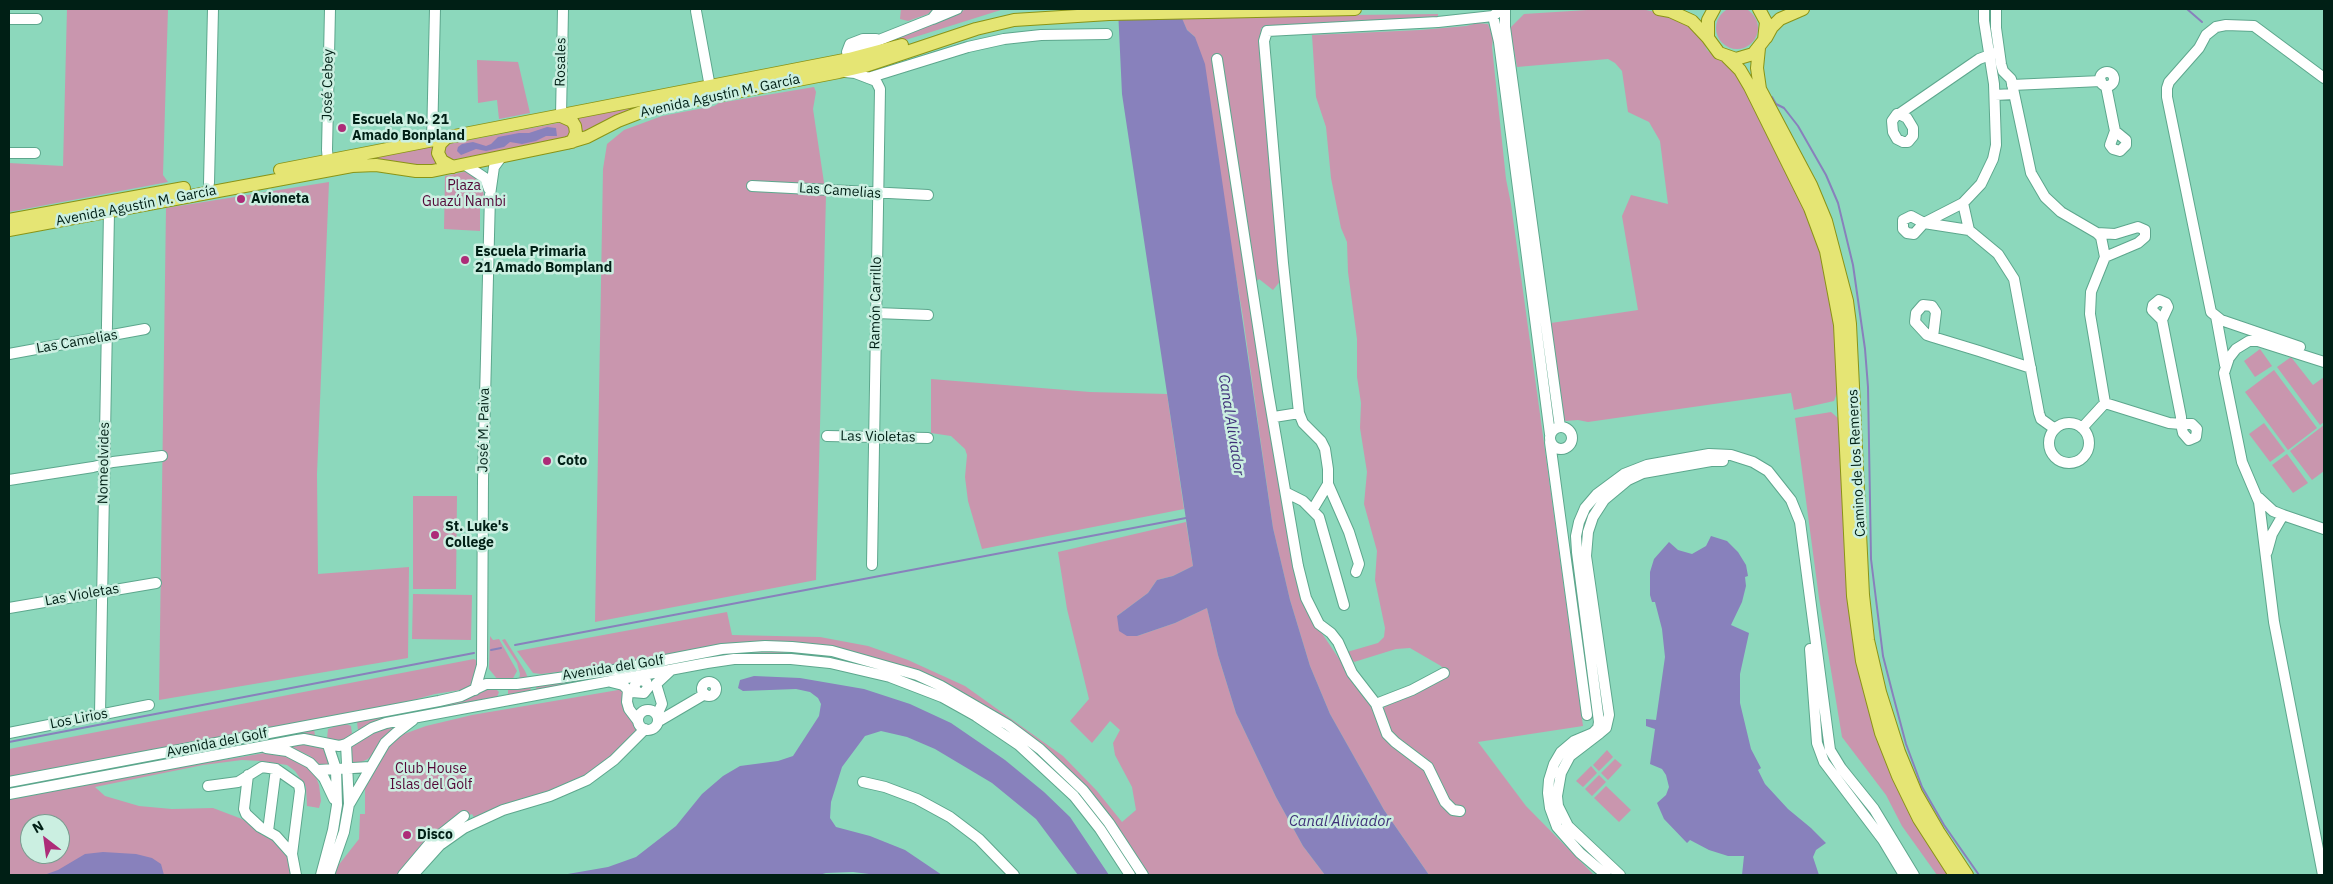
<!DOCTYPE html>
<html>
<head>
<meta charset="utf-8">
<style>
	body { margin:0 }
	#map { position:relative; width:2333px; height:884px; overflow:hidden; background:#8cd8bc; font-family:"IBM Plex Sans",sans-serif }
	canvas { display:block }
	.frame { position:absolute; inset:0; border:10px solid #001f15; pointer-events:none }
	.north { position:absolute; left:20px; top:814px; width:50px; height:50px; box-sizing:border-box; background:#cbefe1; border:1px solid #7a9c8f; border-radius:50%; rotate:330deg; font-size:14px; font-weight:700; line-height:20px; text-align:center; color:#001f15 }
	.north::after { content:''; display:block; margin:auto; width:18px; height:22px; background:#ad2c78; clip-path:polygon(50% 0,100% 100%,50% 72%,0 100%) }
</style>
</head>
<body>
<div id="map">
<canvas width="2333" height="884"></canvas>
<div class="frame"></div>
<div class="north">N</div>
</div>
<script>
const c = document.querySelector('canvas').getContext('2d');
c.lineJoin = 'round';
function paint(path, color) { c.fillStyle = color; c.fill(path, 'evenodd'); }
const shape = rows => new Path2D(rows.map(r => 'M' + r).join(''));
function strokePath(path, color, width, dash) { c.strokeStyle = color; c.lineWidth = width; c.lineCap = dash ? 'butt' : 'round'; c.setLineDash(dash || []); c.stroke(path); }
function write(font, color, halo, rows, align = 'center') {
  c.font = font + ' "IBM Plex Sans",sans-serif'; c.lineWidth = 5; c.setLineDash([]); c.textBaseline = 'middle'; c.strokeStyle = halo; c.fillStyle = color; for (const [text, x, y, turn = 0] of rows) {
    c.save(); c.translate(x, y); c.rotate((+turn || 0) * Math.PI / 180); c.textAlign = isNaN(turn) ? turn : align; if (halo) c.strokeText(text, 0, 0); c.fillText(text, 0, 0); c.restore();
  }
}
paint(shape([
	'1716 28a21 21 0 1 1 42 0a21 21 0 1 1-42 0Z',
	[67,9,168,9,163,175,168,182,9,212,9,163,63,166],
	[901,9,933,9,928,14,908,21,900,19],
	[967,9,1004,9,896,43,857,52],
	[1603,9,1646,10,1674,16,1687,22,1702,38,1707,50,1714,56,1737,69,1791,179,1819,243,1835,318,1837,393,1834,401,1794,410,1791,393,1588,422,1578,420,1566,421,1563,419,1551,323,1638,310,1622,216,1631,195,1668,204,1660,141,1649,122,1628,112,1622,71,1615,63,1608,59,1517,67,1510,28,1524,14],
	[1438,14,1438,19,1261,28,1282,279,1273,290,1259,279,1251,286,1284,496,1317,626,1358,687,1381,710,1391,702,1448,675,1441,666,1410,648,1396,649,1354,662,1347,652,1378,643,1384,637,1385,628,1375,580,1377,551,1364,504,1367,472,1360,428,1361,403,1357,377,1357,339,1348,272,1347,242,1341,228,1331,178,1326,127,1316,97,1312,35,1420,30,1466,26,1478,23,1488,24,1493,38,1492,47,1506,179,1511,204,1583,726,1478,742,1526,806,1594,875,1429,875,1384,810,1330,714,1310,666,1290,600,1273,528,1243,317,1195,37,1187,30,1181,17],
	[477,60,518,62,530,113,499,119,497,100,478,103],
	[814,87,816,92,813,109,826,196,816,580,595,622,603,169,607,144,624,130,662,116,714,106,719,103],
	[662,100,582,135,576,118],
	[563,122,566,122,572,130,567,138,451,160,445,157,444,150,449,144],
	[434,144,440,164,432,167,350,160],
	[468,171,482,182,484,198,480,204,480,231,444,229,445,176],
	[329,182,317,474,318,574,409,567,408,658,159,700,166,208],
	[2260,349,2272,366,2255,377,2244,361],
	[2291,357,2313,385,2324,377,2324,422,2320,425,2277,367],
	[2274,370,2317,428,2288,450,2245,392],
	[931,379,1090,392,1167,394,1184,509,982,549,968,501,965,477,967,455,965,449,951,436,931,433],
	[1831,412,1838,418,1854,638,1950,875,1937,875,1902,826,1886,795,1842,737,1819,598,1795,418],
	[2264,423,2285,451,2270,462,2249,434],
	[2324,425,2324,471,2312,480,2290,451],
	[2287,454,2308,483,2293,493,2272,465],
	[413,496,457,496,456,589,413,589],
	[1186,522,1193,566,1173,576,1157,580,1148,593,1117,616,1137,636,1175,623,1207,608,1218,655,1236,713,1276,797,1303,846,1325,875,1146,875,1093,795,976,701,831,649,683,652,602,667,541,674,533,673,517,651,727,612,732,635,820,637,868,646,908,660,965,686,1063,756,1097,791,1122,822,1136,810,1132,787,1115,755,1113,743,1120,730,1110,721,1092,743,1070,721,1089,699,1067,609,1058,552],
	[413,594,472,595,471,640,412,639],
	[490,636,493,640,499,639,517,671,512,680,498,680,489,669],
	[505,639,525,671,528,678,519,679,520,674,517,663,502,640],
	[781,652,840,659,886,670,941,691,1010,730,1041,756,1098,814,1138,875,1134,875,1113,841,1009,731,944,693,781,656,652,669,652,668,698,657,724,653],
	[474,659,477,661,477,679,467,689,435,694,381,709,9,779,9,749],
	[628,672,628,674,535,692,537,685,579,681],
	[531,686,530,692,508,699,508,688],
	[494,687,499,692,497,697,358,730,357,722,482,688],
	[624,689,636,725,636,731,619,752,570,786,475,819,472,814,454,822,400,875,334,875,337,867,359,839,360,814,365,814,365,788,385,753,392,743,404,734,426,726,472,715],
	[344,723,351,726,352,734,350,737,337,742,327,739,328,729],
	[399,726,368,759,357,764,351,764,350,749,356,741,381,729],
	[314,729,315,736,9,791,9,787],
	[302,743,323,747,331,765,319,764,310,756,291,747],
	[1607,750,1613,757,1599,771,1593,765],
	[270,752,290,755,313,769,319,785,321,801,319,808,307,806,306,787,295,771,287,765,260,761,242,760,203,765,95,787,105,796,139,806,172,809,213,808,242,819,275,840,289,857,292,875,9,875,9,797,203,761,218,761],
	[30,824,60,824,60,854,30,854],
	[1615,759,1622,765,1608,780,1601,773],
	[1591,766,1597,773,1583,787,1576,781],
	[1599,775,1606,782,1592,796,1585,789],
	[1606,786,1631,810,1619,822,1594,798]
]), '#c996ae');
paint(shape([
	[1118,9,1178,9,1187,30,1195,37,1205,64,1273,528,1290,600,1310,666,1330,714,1384,810,1429,875,1325,875,1303,846,1276,797,1236,713,1218,655,1207,608,1175,623,1137,636,1127,636,1119,631,1117,616,1148,593,1157,580,1173,576,1193,566,1122,94],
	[547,127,556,128,557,136,546,136,536,141,522,144,510,142,504,147,486,151,476,149,461,155,457,151,458,147,462,144,473,142,486,146,491,144,498,137,519,133,529,133],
	[1711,536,1727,541,1738,552,1746,565,1748,576,1745,577,1746,586,1742,602,1731,625,1749,633,1740,674,1740,703,1751,749,1761,768,1758,770,1765,784,1788,809,1811,828,1826,843,1816,850,1813,857,1819,875,1742,875,1744,856,1728,856,1709,850,1690,840,1687,843,1664,819,1657,803,1666,795,1669,787,1666,775,1662,769,1650,764,1655,729,1646,726,1646,719,1656,720,1665,657,1662,629,1655,602,1652,602,1650,595,1650,572,1654,559,1669,542,1678,550,1692,554,1706,546],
	[754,676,800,678,864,689,910,704,951,723,1005,760,1044,792,1070,817,1109,875,1078,875,1036,819,992,783,935,749,907,737,881,731,865,736,842,767,831,802,830,818,836,827,870,836,905,850,942,875,877,875,853,872,826,873,819,875,562,875,608,867,636,857,676,826,702,794,723,776,740,766,778,761,793,756,819,716,821,704,818,698,810,692,796,689,743,691,738,688,740,680],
	[103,852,136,854,152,858,161,864,164,875,44,875,58,870,85,854]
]), '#8881bc');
strokePath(shape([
	[2187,9,2202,22],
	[1772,97,1776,104,1784,108,1798,126,1826,175,1838,203,1853,265,1865,349,1868,387,1871,559,1883,656,1893,695,1906,744,1922,787,1944,825,1979,875],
	[515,645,1186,518],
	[491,650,501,648],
	[9,742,474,653]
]), '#8881bc', 2);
const minor = shape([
	[330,9,327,150,328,161,333,166],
	[1505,9,1505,27,1560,427],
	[1996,9,1996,28,2001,64,2003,71,2011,79,2031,173,2045,197,2061,212,2097,233,2115,234,2138,227,2145,230,2145,237,2138,243,2105,257],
	[696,11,710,87],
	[1493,16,1499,42,1550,434],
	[9,19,37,19],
	[933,19,957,9],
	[849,59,859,48,932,19,940,9],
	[849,59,847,52,850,44,863,39,876,39],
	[1217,59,1268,391,1298,566,1306,598,1319,624,1331,633,1338,642,1352,673,1376,704,1387,734,1395,742,1428,767,1445,802,1453,810,1460,811],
	[845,72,855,73,876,81,880,89,872,565],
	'2100 79a7 7 0 1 1 14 0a7 7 0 1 1-14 0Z',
	[868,78,968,47,1004,39,1041,35,1107,34],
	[2012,85,2101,81],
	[2106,86,2115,131,2110,145,2113,149,2120,151,2126,145,2126,140,2115,131],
	[1995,95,2014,94],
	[1897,114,1899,114,1907,118,1913,128,1913,136,1908,142,1903,142,1897,139,1893,132,1892,121,1897,114],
	[1899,114,1979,59,1995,53],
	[561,116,563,9],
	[432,141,435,9],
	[9,153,35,153],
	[464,164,485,178,489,189],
	[209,183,213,9],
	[752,186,928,195],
	[1963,203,1969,230,1924,223,1911,216,1903,220,1903,229,1907,233,1914,234,1924,223,1963,203,1981,184,1993,159,1996,145,1994,84,1984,21,1984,9],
	[1969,230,1998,254,2014,279,2039,413,2041,419,2055,429],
	[2097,233,2101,237,2105,257,2091,292,2090,314,2105,403],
	[876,313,928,315],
	[2216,316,2225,365],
	[1933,337,1936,312,1932,306,1923,305,1916,313,1915,322,1927,335,1933,337,1979,351,2031,368],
	[2300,347,2221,320,2211,312,2167,97,2167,88,2169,82,2199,48,2206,35,2216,27,2226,25,2254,26,2324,78],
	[9,354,145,329],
	[1299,413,1303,423,1321,441,1325,449,1328,469,1328,484,1349,532,1359,564,1356,572],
	[1274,417,1299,413,1283,263,1264,41,1267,31,1438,22,1493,16,1502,9],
	'2049 443a20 20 0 1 1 40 0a20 20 0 1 1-40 0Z',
	'1550 438a11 11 0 1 1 22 0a11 11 0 1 1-22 0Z',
	[2082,428,2105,403,2169,423,2181,424,2192,424,2197,429,2196,437,2189,440,2183,433,2181,424,2181,417,2162,320,2152,310,2153,305,2159,300,2166,303,2168,307,2162,320],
	[827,436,928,438],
	[1550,442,1587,715],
	[9,480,93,467,113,462,162,456],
	[1287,493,1303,501,1319,517,1344,605],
	[2259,498,2273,511,2283,515,2272,534,2267,552],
	[1313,509,1328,484],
	[2283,515,2324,529],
	[9,608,156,583],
	[1810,649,1817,743,1824,762,1883,840,1904,875],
	[611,682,623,685,628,690,627,702,629,709,638,721],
	'702 689a7 7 0 1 1 14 0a7 7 0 1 1-14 0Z',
	[475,690,482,665,483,480,490,195,494,167,502,156],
	[628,690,632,692,644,693,648,688,646,681,643,680,637,681,634,687,637,692],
	[1376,704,1412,690,1444,673],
	'638 720a10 10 0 1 1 20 0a10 10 0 1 1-20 0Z',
	[100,714,109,212],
	[657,715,662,704,656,684,671,670],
	[659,721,705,694],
	[9,733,149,705],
	[266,748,287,751,310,763,324,778,334,799],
	[318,770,370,767],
	[248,775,244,809,246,814,260,827,276,836,292,854],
	[9,782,439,701,461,696,486,684,517,684,614,670,722,649,765,646,792,647,832,651,917,675,941,686,1008,725,1040,749,1083,790,1109,823,1143,875],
	[863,782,885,787,917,799,950,817,979,839,1014,875],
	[208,786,238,782,262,767,276,769,299,785,300,791,292,854,296,875],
	[9,794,297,740,304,739,339,746,346,744,372,728,386,723,707,663,734,659,791,659,830,663,890,677,942,697,976,716,1019,745,1074,796,1100,829,1130,875],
	[350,803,385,743,396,733,413,720],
	[268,831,276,769],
	[321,875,333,830,337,805,336,769,328,745],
	[329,875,344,832,349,804,346,744],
	[403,875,430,843,464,816],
	[413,875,440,845,464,828,503,810,550,796,587,780,614,760,645,729],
	[1606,875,1580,853,1557,827,1550,808,1548,793,1549,780,1554,764,1561,752,1574,741,1593,733,1598,728,1599,722,1577,552,1576,536,1579,522,1585,508,1597,494,1624,474,1647,465,1709,454,1731,455,1753,462,1768,471,1791,500,1800,522,1830,750,1841,768,1874,809,1914,875],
	[1620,875,1568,826,1558,806,1557,796,1561,773,1570,756,1600,733,1606,728,1609,715,1586,556,1588,532,1593,517,1604,500,1628,480,1643,473,1711,461,1723,461],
	[2323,875,2274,622,2259,502,2242,462,2224,373,2229,358,2236,349,2249,341,2258,341,2324,362]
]);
const major = shape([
	[1659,9,1670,11,1692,21,1708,38],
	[1714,9,1708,20,1708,38,1719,53,1736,59,1753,54,1764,40,1766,22,1759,9],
	[1766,38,1772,27,1780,19,1803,9],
	[1759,48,1757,68,1760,89,1811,185,1826,221,1847,301,1850,324,1863,595,1868,640,1880,692,1899,752,1916,793,1938,831,1967,875],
	[1727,57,1740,70,1750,87,1810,208,1826,251,1840,325,1853,596,1862,661,1881,733,1898,776,1919,819,1955,875],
	[561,116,572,121,575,126,576,133,572,142],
	[446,138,440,144,438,153,442,161,453,167],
	[280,170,849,59,902,45],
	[9,220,184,188],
	[9,230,352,166,376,165,416,171,432,171,567,143,587,137,618,121,649,109,839,72,865,66,976,29,1014,20,1109,14,1355,9]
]);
strokePath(minor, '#5da78d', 12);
strokePath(major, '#8a9416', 14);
strokePath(minor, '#fff', 10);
strokePath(major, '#e5e574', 12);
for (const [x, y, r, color] of [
	[342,128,5,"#ad2c78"],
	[241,199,5,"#ad2c78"],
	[465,260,5,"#ad2c78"],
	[547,461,5,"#ad2c78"],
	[435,535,5,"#ad2c78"],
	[407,835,5,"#ad2c78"]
]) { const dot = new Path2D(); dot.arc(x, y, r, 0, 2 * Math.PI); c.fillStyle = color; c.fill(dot); strokePath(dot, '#cbefe1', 2); }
write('14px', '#001f15', '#cbefe1', [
	["Rosales",561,62,-89],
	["José Cebey",328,85,-89],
	["Avenida Agustín M. García",720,96,-12],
	["Las Camelias",840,191,4],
	["Avenida Agustín M. García",136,206,-11],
	["Ramón Carrillo",876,303,-89],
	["Las Camelias",77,342,-10],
	["José M. Paiva",484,430,-89],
	["Las Violetas",878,437,1],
	["Nomeolvides",104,463,-89],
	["Camino de los Remeros",1857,463,-93],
	["Las Violetas",82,595,-10],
	["Avenida del Golf",613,668,-9],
	["Los Lirios",79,719,-11],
	["Avenida del Golf",217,743,-11]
]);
write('bold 14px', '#001f15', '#cbefe1', [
	["Escuela No. 21",352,120],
	["Amado Bonpland",352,136],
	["Avioneta",251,199],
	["Escuela Primaria",475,252],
	["21 Amado Bompland",475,268],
	["Coto",557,461],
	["St. Luke's",445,527],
	["College",445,543],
	["Disco",417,835]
], 'left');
write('14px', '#540637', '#cbefe1', [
	["Plaza",464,186],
	["Guazú Nambi",464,202],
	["Club House",431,769],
	["Islas del Golf",431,785]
]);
write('italic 15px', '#3f3078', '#cbefe1', [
	["Canal Aliviador",1231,425,81],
	["Canal Aliviador",1340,822]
]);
</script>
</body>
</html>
